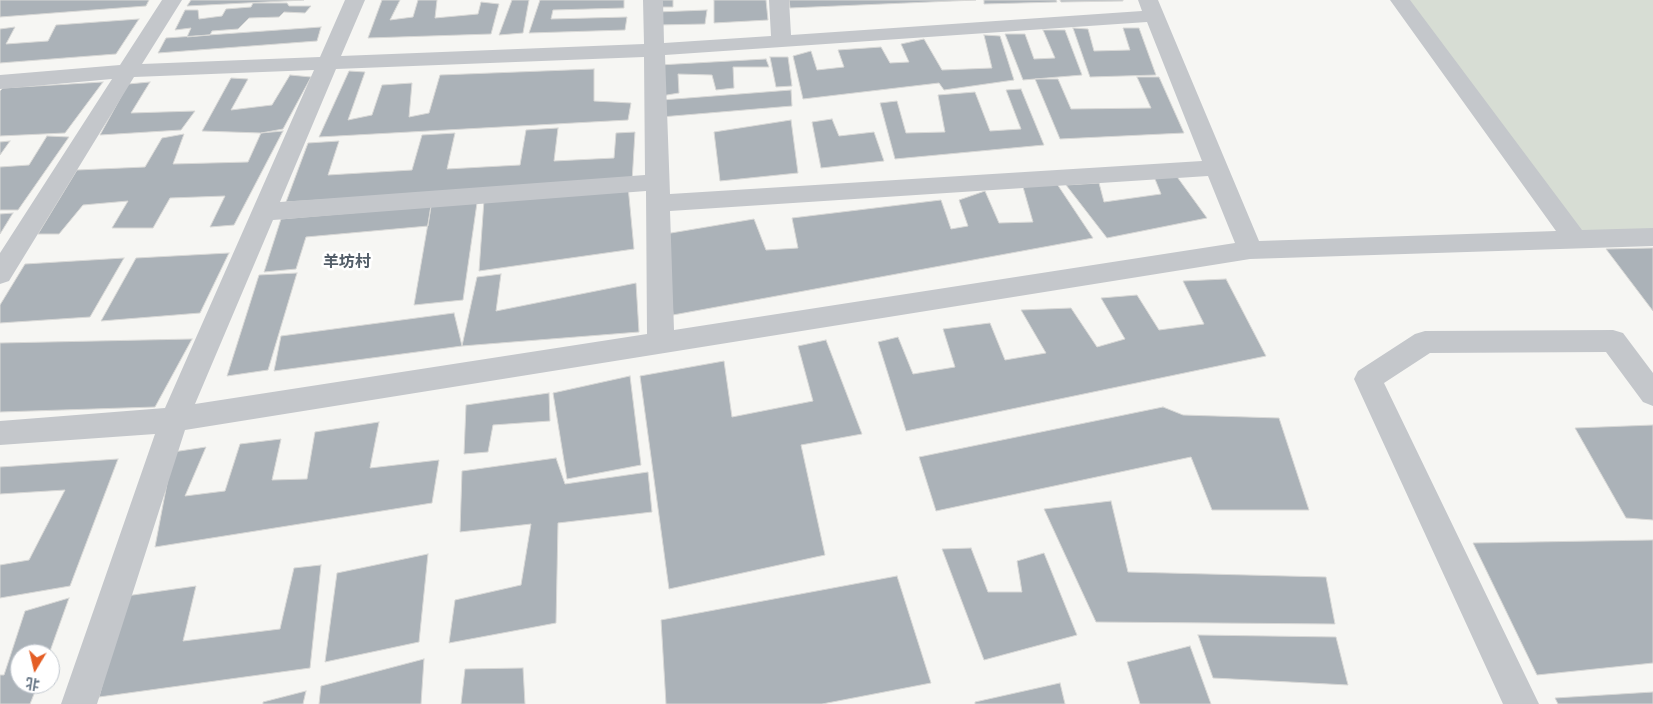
<!DOCTYPE html>
<html>
<head>
<meta charset="utf-8">
<style>
	body { margin:0 }
	#map { position:relative; width:1653px; height:704px; overflow:hidden; background:#f6f6f3; font-family:"Source Sans 3","Noto Sans SC",sans-serif }
	canvas { display:block }
	.north { position:absolute; left:10px; top:644px; width:50px; height:50px; box-sizing:border-box; background:#fff; border:1px solid #c1c7ce; border-radius:50%; rotate:189deg; font-size:14px; font-weight:700; line-height:20px; text-align:center; color:#657484 }
	.north::after { content:''; display:block; margin:auto; width:18px; height:22px; background:#e45e25; clip-path:polygon(50% 0,100% 100%,50% 72%,0 100%) }
</style>
</head>
<body>
<div id="map">
<canvas width="1653" height="704"></canvas>
<div class="north">北</div>
</div>
<script>
const c = document.querySelector('canvas').getContext('2d');
c.lineJoin = 'round';
function paint(path, color) { c.fillStyle = color; c.fill(path, 'evenodd'); }
const shape = rows => new Path2D(rows.map(r => 'M' + r).join(''));
function strokePath(path, color, width, dash) { c.strokeStyle = color; c.lineWidth = width; c.lineCap = dash ? 'butt' : 'round'; c.setLineDash(dash || []); c.stroke(path); }
function write(font, color, halo, rows, align = 'center') {
  c.font = font + ' "Source Sans 3","Noto Sans SC",sans-serif'; c.lineWidth = 5; c.setLineDash([]); c.textBaseline = 'middle'; c.strokeStyle = halo; c.fillStyle = color; for (const [text, x, y, turn = 0] of rows) {
    c.save(); c.translate(x, y); c.rotate((+turn || 0) * Math.PI / 180); c.textAlign = isNaN(turn) ? turn : align; if (halo) c.strokeText(text, 0, 0); c.fillText(text, 0, 0); c.restore();
  }
}
paint(shape([
	[1400,0,1653,0,1653,237,1576,240]
]), '#d7ddd4');
const building = shape([
	[0,0,149,0,146,6,0,17,0,0],
	[191,0,304,0,187,6,191,0],
	[382,0,400,0,390,20,413,17,418,0,437,0,435,18,478,14,481,2,499,4,491,34,368,38,382,0],
	[512,0,529,0,523,33,499,35,512,0],
	[540,0,624,0,624,8,553,10,551,19,627,17,625,30,529,33,540,0],
	[656,0,673,0,673,7,656,7,656,0],
	[714,0,766,0,768,20,714,23,714,0],
	[789,0,976,0,790,8,789,0],
	[984,0,1056,0,1057,2,984,4,984,0],
	[1060,0,1123,0,1123,1,1061,2,1060,0],
	[253,3,287,3,289,6,311,6,305,13,284,12,279,17,249,18,238,29,212,31,210,35,187,37,191,28,175,30,185,10,198,10,199,19,222,16,226,9,251,7,253,3],
	[707,10,705,24,657,25,657,12,707,10],
	[139,19,116,54,0,63,0,29,15,27,6,44,48,41,56,25,139,19],
	[321,27,317,41,158,53,166,38,321,27],
	[1073,28,1088,29,1094,51,1130,50,1123,28,1139,28,1156,75,1090,77,1073,28],
	[1043,30,1065,30,1082,75,1023,80,1005,34,1025,34,1034,59,1055,58,1043,30],
	[984,35,1000,36,1014,80,944,90,939,83,803,99,793,56,811,51,817,70,844,67,838,50,881,47,890,63,909,62,901,44,924,39,942,70,992,68,984,35],
	[770,57,788,57,792,86,776,87,770,57],
	[766,59,769,67,733,67,734,88,716,90,712,75,678,74,679,93,661,96,659,65,766,59],
	[594,69,594,101,631,103,628,120,319,137,349,71,365,72,348,120,372,115,382,85,412,83,409,117,429,113,440,75,594,69],
	[290,75,311,77,283,129,261,133,202,131,231,78,248,79,231,110,272,105,290,75],
	[1137,77,1159,77,1184,133,1060,139,1035,79,1058,79,1071,109,1151,108,1137,77],
	[103,82,65,133,0,136,0,91,3,88,103,82],
	[150,82,131,113,195,111,181,130,100,135,128,84,150,82],
	[1021,89,1044,145,895,159,880,103,897,101,906,133,945,132,938,95,975,92,990,131,1021,129,1006,90,1021,89],
	[791,90,792,106,661,117,662,100,791,90],
	[832,119,839,136,874,132,884,161,821,168,812,122,832,119],
	[791,120,798,173,720,181,714,132,791,120],
	[558,128,554,161,614,158,616,133,635,132,632,182,286,202,308,143,339,141,328,175,412,170,422,135,455,133,447,169,520,165,526,130,558,128],
	[283,131,234,225,210,227,225,196,170,198,153,228,112,228,128,201,83,205,59,234,38,234,77,170,145,167,162,138,184,134,173,164,248,162,261,133,283,131],
	[47,136,69,137,18,210,0,210,0,167,29,165,47,136],
	[10,141,0,155,0,142,10,141],
	[1153,174,1175,174,1207,218,1107,238,1066,185,1099,183,1104,202,1161,194,1153,174],
	[1057,184,1093,238,673,315,665,234,754,219,766,250,798,248,792,218,941,200,951,229,968,226,959,200,985,191,999,223,1033,222,1023,187,1057,184],
	[628,186,634,249,479,271,484,200,628,186],
	[477,203,463,300,414,305,431,206,477,203],
	[431,206,428,226,306,237,296,269,264,272,281,219,431,206],
	[13,213,0,234,0,214,13,213],
	[1653,248,1653,311,1606,249,1653,248],
	[229,253,200,313,101,321,136,258,229,253],
	[124,258,90,317,0,323,0,305,25,264,124,258],
	[297,273,268,370,227,376,259,275,297,273],
	[501,274,496,311,636,283,639,332,462,346,477,277,501,274],
	[1226,279,1266,356,906,431,878,342,898,337,913,374,955,367,943,329,990,323,1005,360,1046,353,1021,310,1071,308,1097,347,1125,339,1101,298,1137,295,1159,330,1204,324,1183,281,1226,279],
	[454,313,462,346,274,371,281,336,454,313],
	[192,339,155,407,0,412,0,343,192,339],
	[826,340,862,434,801,445,825,555,669,589,640,376,724,361,732,417,813,401,798,346,826,340],
	[630,376,641,465,567,479,553,393,630,376],
	[549,393,550,421,493,425,488,452,464,454,466,405,549,393],
	[1163,407,1183,415,1279,418,1309,510,1212,510,1191,457,936,511,919,457,1163,407],
	[379,422,370,468,439,460,432,503,155,547,173,452,206,447,185,496,225,491,240,444,281,439,272,480,307,479,315,432,379,422],
	[1653,425,1653,520,1626,518,1575,428,1653,425],
	[556,458,565,484,648,472,652,512,558,523,556,623,449,643,455,600,521,585,531,524,460,532,462,471,556,458],
	[118,459,70,586,0,598,0,565,29,560,65,490,0,494,0,467,118,459],
	[1111,501,1128,572,1326,577,1335,624,1096,622,1044,509,1111,501],
	[1653,540,1653,663,1537,675,1473,543,1653,540],
	[971,548,988,592,1022,592,1017,561,1044,553,1077,635,984,660,942,549,971,548],
	[428,554,419,642,325,662,337,573,428,554],
	[321,565,310,668,99,697,126,596,196,586,183,641,280,629,294,568,321,565],
	[897,576,931,683,822,704,666,704,661,620,897,576],
	[69,598,49,654,20,654,20,684,38,684,30,704,0,704,0,675,4,675,25,611,69,598],
	[1198,635,1336,637,1348,685,1213,678,1198,635],
	[1190,646,1211,704,1140,704,1127,662,1190,646],
	[424,659,421,704,319,704,321,686,424,659],
	[523,668,525,704,461,704,465,669,523,668],
	[1060,683,1065,704,975,704,975,702,1060,683],
	[306,691,303,704,263,704,263,702,306,691],
	[1653,692,1653,704,1558,704,1555,698,1653,692]
]);
paint(building, '#abb2b8');
strokePath(building, '#d8d8d6', 1);
paint(shape([
	[162,0,182,0,142,64,320,57,345,0,365,0,341,56,644,44,643,0,663,0,664,43,771,36,769,0,789,0,791,35,1142,11,1138,0,1158,0,1259,241,1556,231,1390,0,1410,0,1582,230,1653,228,1653,246,1250,259,185,430,97,704,61,704,155,434,0,445,0,421,165,408,314,70,134,77,9,281,0,284,0,253,112,79,0,89,0,75,120,65,162,0],
	[1147,22,1202,161,670,194,665,55,1147,22],
	[644,57,645,175,280,202,336,69,644,57],
	[1208,176,1235,243,674,330,670,211,1208,176],
	[646,191,647,334,195,404,273,220,646,191],
	[1613,330,1623,333,1653,373,1653,406,1643,402,1606,352,1430,353,1384,383,1539,704,1503,704,1354,379,1358,371,1415,334,1425,331,1613,330]
]), '#c4c7cb');
write('bold 16px', '#535e69', '#fff', [
	["羊坊村",347,263]
]);
</script>
</body>
</html>
